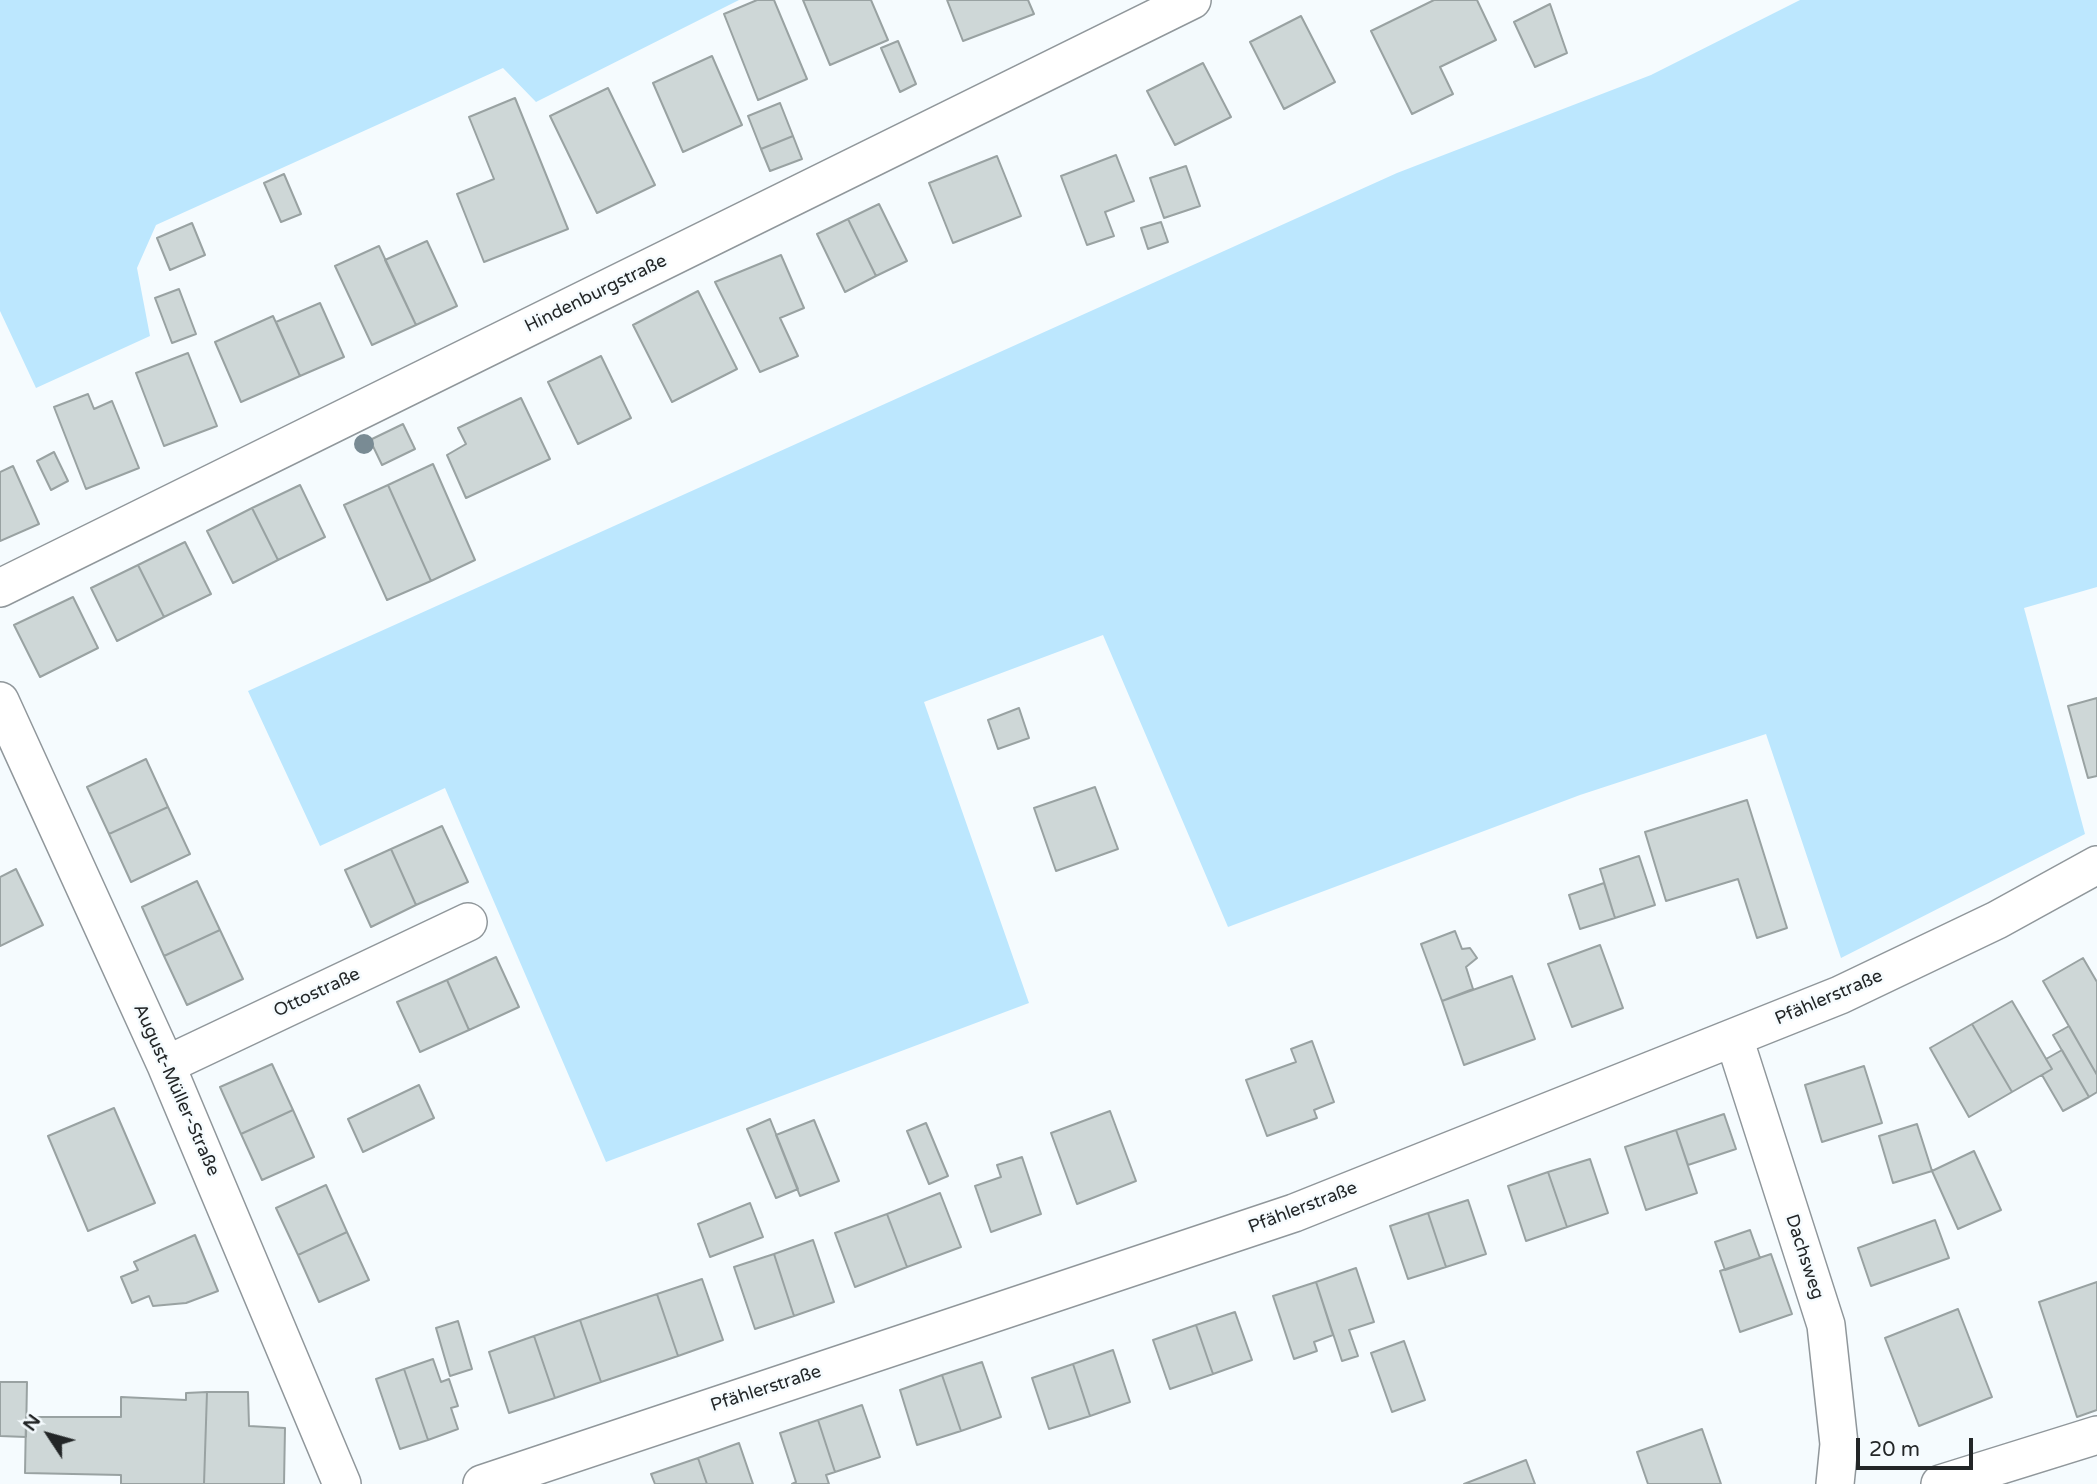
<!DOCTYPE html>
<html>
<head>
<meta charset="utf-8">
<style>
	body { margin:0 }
	#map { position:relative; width:2097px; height:1484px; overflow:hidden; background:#f5fbfe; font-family:"Varela Round",sans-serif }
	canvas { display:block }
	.north { position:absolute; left:14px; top:1400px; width:70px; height:70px; -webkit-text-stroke:5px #f5fbfe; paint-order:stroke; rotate:306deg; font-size:19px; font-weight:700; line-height:28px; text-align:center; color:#232627 }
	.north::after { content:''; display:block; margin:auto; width:24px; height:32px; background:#232627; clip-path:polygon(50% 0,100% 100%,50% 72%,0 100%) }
	.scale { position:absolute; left:1856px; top:1438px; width:117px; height:32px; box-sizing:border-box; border:4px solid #232627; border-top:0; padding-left:9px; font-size:21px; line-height:24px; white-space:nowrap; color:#232627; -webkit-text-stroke:5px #f5fbfe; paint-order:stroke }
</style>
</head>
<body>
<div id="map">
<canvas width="2097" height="1484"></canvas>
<div class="north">N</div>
<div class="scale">20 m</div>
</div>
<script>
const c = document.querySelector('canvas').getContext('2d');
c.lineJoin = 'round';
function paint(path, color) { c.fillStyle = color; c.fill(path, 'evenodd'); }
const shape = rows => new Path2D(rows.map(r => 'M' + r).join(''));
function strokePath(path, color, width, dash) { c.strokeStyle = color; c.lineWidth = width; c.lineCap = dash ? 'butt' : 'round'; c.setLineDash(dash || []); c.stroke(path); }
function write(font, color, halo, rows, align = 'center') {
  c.font = font + ' "Varela Round",sans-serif'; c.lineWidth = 5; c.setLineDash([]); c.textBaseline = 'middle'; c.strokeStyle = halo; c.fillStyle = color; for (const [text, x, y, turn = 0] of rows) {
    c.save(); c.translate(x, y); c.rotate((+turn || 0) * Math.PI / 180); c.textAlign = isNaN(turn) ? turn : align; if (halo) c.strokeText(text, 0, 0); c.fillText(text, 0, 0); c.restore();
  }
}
paint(shape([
	[0,0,739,0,536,102,503,68,156,225,137,268,150,336,36,388,0,311],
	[1800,0,2097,0,2097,587,2024,608,2085,834,1841,958,1766,734,1580,795,1228,927,1103,635,924,702,1029,1003,606,1162,445,788,320,846,248,691,1397,173,1651,75]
]), '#bce7fe');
const building = shape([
	[757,0,774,0,807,79,758,100,724,14,757,0],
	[803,0,871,0,888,40,830,65,803,0],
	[947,0,1028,0,1034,14,963,41,947,0],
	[1434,0,1477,0,1496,40,1440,67,1453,94,1412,114,1371,31,1434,0],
	[1550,4,1567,53,1535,67,1514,22,1550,4],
	[1301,16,1335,82,1284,109,1250,42,1301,16],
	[898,41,916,84,900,92,881,48,898,41],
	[712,56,742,125,683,152,653,83,712,56],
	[1203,63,1231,117,1175,145,1147,91,1203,63],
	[608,88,655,185,597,213,550,116,608,88],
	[515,98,568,229,484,262,457,194,494,179,469,117,515,98],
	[780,103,793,136,761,149,748,116,780,103],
	[793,136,802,159,770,171,761,149,793,136],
	[1116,155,1134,201,1105,212,1114,236,1087,245,1061,176,1116,155],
	[997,156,1021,216,953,243,929,183,997,156],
	[1186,166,1200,206,1164,218,1150,178,1186,166],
	[284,174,301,214,281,222,264,183,284,174],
	[879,204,907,261,876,276,848,219,879,204],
	[848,219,876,276,845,292,817,234,848,219],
	[1161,222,1168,242,1148,249,1141,228,1161,222],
	[192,223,205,255,170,270,157,238,192,223],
	[427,241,457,306,416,325,385,260,427,241],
	[379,246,416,325,372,345,335,266,379,246],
	[781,255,804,308,780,318,798,356,760,372,715,282,781,255],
	[179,289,196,334,172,343,155,298,179,289],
	[698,291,737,369,672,402,633,325,698,291],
	[320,303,344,357,300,376,276,322,320,303],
	[273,316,300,376,241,402,215,342,273,316],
	[188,353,217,426,164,446,136,373,188,353],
	[601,356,631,418,578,444,548,382,601,356],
	[88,394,94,409,112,401,139,468,86,489,54,407,88,394],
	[521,398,550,459,466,498,447,455,466,444,458,428,521,398],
	[403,424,415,449,382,465,370,440,403,424],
	[54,452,68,481,51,490,37,461,54,452],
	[433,464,475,560,431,581,388,485,433,464],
	[13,466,39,524,0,541,0,472,13,466],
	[300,485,325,537,278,560,252,508,300,485],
	[388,485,431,581,387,600,344,505,388,485],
	[252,508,278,560,233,583,207,531,252,508],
	[185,542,211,594,164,617,138,565,185,542],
	[138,565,164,617,117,641,91,588,138,565],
	[73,597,98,648,40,677,14,625,73,597],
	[2097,698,2097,776,2088,778,2068,706,2097,698],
	[1019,708,1029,738,998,749,988,720,1019,708],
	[146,759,168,807,109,834,87,787,146,759],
	[1095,787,1118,849,1056,871,1034,808,1095,787],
	[1747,800,1787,928,1757,938,1738,879,1666,901,1645,832,1747,800],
	[168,807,190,854,131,882,109,834,168,807],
	[442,826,468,882,416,905,391,849,442,826],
	[391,849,416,905,371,927,345,870,391,849],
	[1639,856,1655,905,1615,918,1600,869,1639,856],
	[16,869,43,925,0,946,0,877,16,869],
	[197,881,220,930,164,956,142,907,197,881],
	[1604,883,1615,918,1580,929,1569,895,1604,883],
	[220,930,243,979,187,1005,164,956,220,930],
	[1455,931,1462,949,1470,948,1477,958,1466,967,1473,989,1442,1001,1421,944,1455,931],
	[1600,945,1623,1008,1572,1027,1548,964,1600,945],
	[496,957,519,1007,469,1030,447,980,496,957],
	[2083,958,2097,982,2097,1075,2043,981,2083,958],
	[1512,976,1535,1039,1464,1065,1442,1001,1512,976],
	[447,980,469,1030,420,1052,397,1002,447,980],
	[2012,1001,2052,1069,2012,1092,1972,1024,2012,1001],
	[1972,1024,2012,1092,1969,1117,1930,1048,1972,1024],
	[2069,1026,2097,1075,2097,1092,2089,1097,2053,1035,2069,1026],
	[1312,1041,1334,1102,1314,1110,1317,1118,1267,1136,1246,1080,1296,1062,1291,1049,1312,1041],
	[2062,1050,2089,1097,2063,1111,2042,1075,2052,1069,2046,1059,2062,1050],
	[272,1064,293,1110,241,1134,220,1087,272,1064],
	[1864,1066,1882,1123,1822,1142,1805,1085,1864,1066],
	[419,1085,434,1118,363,1152,348,1119,419,1085],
	[114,1108,155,1203,88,1231,48,1136,114,1108],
	[293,1110,314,1157,262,1180,241,1134,293,1110],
	[1110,1111,1136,1181,1077,1204,1051,1133,1110,1111],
	[1724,1114,1736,1149,1688,1165,1676,1130,1724,1114],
	[770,1119,798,1189,776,1198,747,1129,770,1119],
	[814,1120,839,1181,800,1196,776,1135,814,1120],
	[926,1123,948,1176,929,1184,907,1131,926,1123],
	[1917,1124,1932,1171,1893,1183,1879,1136,1917,1124],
	[1676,1130,1697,1193,1646,1210,1625,1147,1676,1130],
	[1974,1151,2001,1210,1958,1229,1932,1171,1974,1151],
	[1022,1157,1041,1214,991,1232,975,1186,1001,1177,997,1165,1022,1157],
	[1590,1159,1608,1213,1567,1227,1548,1172,1590,1159],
	[1548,1172,1567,1227,1526,1241,1508,1186,1548,1172],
	[326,1185,347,1232,298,1255,276,1208,326,1185],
	[940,1193,961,1247,907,1267,887,1214,940,1193],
	[1468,1200,1486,1254,1446,1267,1428,1213,1468,1200],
	[750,1203,763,1237,710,1257,698,1224,750,1203],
	[1428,1213,1446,1267,1408,1279,1390,1226,1428,1213],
	[887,1214,907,1267,855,1287,835,1233,887,1214],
	[1935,1220,1949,1258,1871,1286,1858,1248,1935,1220],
	[1750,1230,1760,1258,1725,1270,1715,1242,1750,1230],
	[347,1232,369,1280,319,1302,298,1255,347,1232],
	[195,1235,218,1291,186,1303,153,1306,149,1296,132,1303,121,1277,138,1270,134,1262,195,1235],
	[813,1240,834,1302,794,1316,774,1254,813,1240],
	[774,1254,794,1316,755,1329,734,1267,774,1254],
	[1771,1254,1792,1314,1740,1332,1720,1271,1771,1254],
	[1356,1268,1374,1322,1349,1330,1358,1356,1342,1361,1316,1282,1356,1268],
	[702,1279,723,1340,678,1356,657,1294,702,1279],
	[1316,1282,1333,1335,1314,1342,1317,1351,1294,1359,1273,1296,1316,1282],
	[2097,1282,2097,1410,2077,1417,2039,1302,2097,1282],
	[657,1294,678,1356,601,1382,580,1320,657,1294],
	[1958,1309,1992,1397,1919,1426,1885,1338,1958,1309],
	[1235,1312,1252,1360,1213,1374,1196,1325,1235,1312],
	[580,1320,601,1382,555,1398,534,1336,580,1320],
	[458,1321,472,1369,450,1376,436,1328,458,1321],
	[1196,1325,1213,1374,1170,1389,1153,1340,1196,1325],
	[534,1336,555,1398,509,1413,489,1352,534,1336],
	[1404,1341,1425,1400,1392,1412,1371,1353,1404,1341],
	[1113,1350,1130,1402,1090,1416,1073,1364,1113,1350],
	[433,1359,441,1382,449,1379,458,1406,451,1408,458,1429,428,1440,404,1369,433,1359],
	[982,1362,1001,1417,961,1431,942,1375,982,1362],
	[1073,1364,1090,1416,1049,1429,1032,1378,1073,1364],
	[404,1369,428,1440,400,1449,376,1379,404,1369],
	[942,1375,961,1431,917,1445,900,1390,942,1375],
	[0,1382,27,1382,26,1437,0,1436,0,1382],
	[207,1392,204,1484,121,1484,121,1475,25,1473,26,1417,121,1417,121,1397,186,1400,186,1393,207,1392],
	[207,1392,248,1392,249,1426,285,1428,284,1484,204,1484,207,1392],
	[862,1405,880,1457,835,1472,818,1420,862,1405],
	[818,1420,835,1472,826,1475,829,1484,792,1484,796,1482,780,1433,818,1420],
	[1702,1429,1721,1484,1648,1484,1637,1452,1702,1429],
	[739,1443,753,1484,707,1484,698,1458,739,1443],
	[698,1458,707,1484,655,1484,651,1474,698,1458],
	[1526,1460,1535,1484,1464,1484,1526,1460]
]);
paint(building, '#ced7d7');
strokePath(building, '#99a2a2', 2);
const street = shape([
	[0,588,1192,0],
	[0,701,166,1065,342,1484],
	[1734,1038,1826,1325,1839,1444,1835,1484],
	[166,1065,468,922],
	[482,1484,1294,1213,1840,995,1997,920,2097,865],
	[1940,1484,2097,1435]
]);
strokePath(street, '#90979b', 40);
strokePath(street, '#fff', 37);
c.fillStyle = '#798b94';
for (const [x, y] of [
	[364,444]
]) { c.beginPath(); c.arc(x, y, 10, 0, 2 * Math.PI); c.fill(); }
write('18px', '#232627', '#f5fbfe', [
	["Hindenburgstraße",596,294,-26],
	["Ottostraße",317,993,-25],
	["Pfählerstraße",1829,998,-23],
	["August-Müller-Straße",176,1090,66],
	["Pfählerstraße",1303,1208,-21],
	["Dachsweg",1804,1257,72],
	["Pfählerstraße",766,1389,-18]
]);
</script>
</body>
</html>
